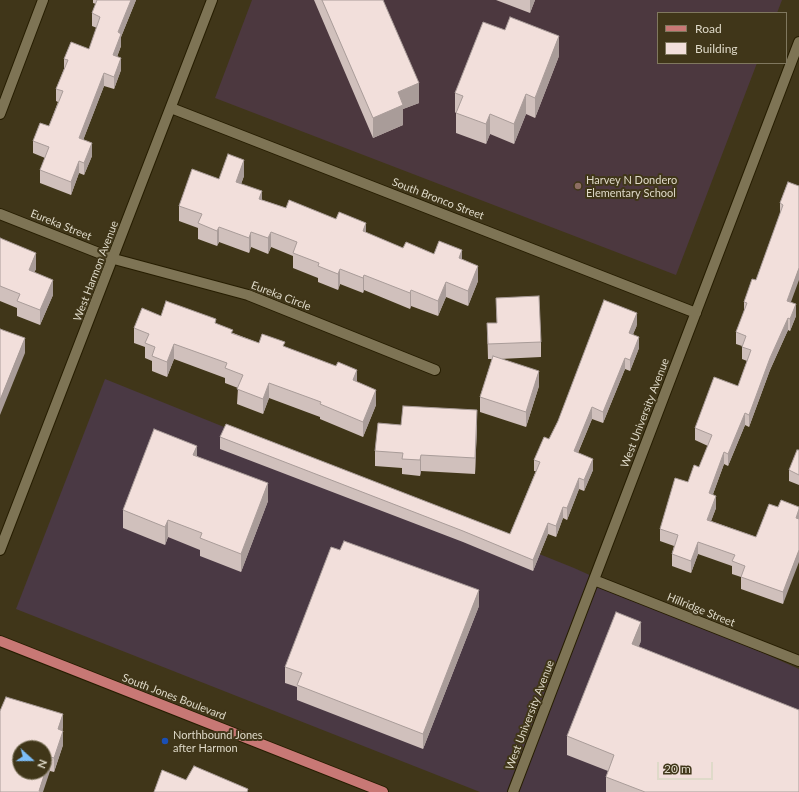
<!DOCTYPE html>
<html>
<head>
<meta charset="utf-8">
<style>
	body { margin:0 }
	#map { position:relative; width:799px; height:792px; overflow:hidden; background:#403619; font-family:Lato,sans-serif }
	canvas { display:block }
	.legend { position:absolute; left:657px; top:12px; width:130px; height:52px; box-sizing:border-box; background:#403619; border:1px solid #80785f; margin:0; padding:5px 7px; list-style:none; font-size:12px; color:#dfdac9 }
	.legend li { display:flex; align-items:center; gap:8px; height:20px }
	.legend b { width:20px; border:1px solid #80785f }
	.north { position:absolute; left:12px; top:740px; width:40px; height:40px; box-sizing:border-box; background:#403619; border:1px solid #80785f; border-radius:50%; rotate:111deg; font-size:11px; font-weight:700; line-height:16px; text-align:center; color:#dfdac9 }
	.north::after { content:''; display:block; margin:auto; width:14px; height:18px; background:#7dbef9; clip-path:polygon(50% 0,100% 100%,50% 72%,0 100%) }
	.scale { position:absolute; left:657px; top:762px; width:56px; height:18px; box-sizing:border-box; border:2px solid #dfdac9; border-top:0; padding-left:5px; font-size:12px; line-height:14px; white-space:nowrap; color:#dfdac9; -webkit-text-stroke:3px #403619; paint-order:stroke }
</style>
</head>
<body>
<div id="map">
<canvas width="799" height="792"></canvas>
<ul class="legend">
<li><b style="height:5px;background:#c87875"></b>Road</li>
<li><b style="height:11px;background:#f2dfdb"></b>Building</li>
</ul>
<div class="north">N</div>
<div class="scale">20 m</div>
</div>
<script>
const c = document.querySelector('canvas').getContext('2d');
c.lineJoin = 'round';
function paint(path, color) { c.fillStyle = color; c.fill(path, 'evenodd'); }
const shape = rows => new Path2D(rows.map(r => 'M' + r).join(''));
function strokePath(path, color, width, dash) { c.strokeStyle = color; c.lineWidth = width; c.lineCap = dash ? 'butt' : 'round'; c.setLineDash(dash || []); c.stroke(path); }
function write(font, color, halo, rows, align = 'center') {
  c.font = font + ' Lato,sans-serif'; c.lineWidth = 4; c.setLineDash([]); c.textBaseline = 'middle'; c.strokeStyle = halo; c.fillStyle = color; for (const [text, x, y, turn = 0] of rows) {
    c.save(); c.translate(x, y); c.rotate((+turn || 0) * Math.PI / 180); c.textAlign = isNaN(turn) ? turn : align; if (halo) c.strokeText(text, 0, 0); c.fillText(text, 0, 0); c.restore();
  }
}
paint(shape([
	[105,379,574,568,799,669,799,792,480,792,16,609]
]), '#4a3944');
paint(shape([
	[252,0,782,0,777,13,658,13,658,63,757,63,676,275,215,98]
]), '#4c383f');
const minor = shape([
	[171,108,696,313],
	[0,114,43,0],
	[0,214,114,259,248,295,435,370],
	[594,580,799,661],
	[513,792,799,42]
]);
const secondary = shape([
	[0,550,212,0]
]);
const primary = shape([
	[0,641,383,792]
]);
strokePath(minor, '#261d01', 12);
strokePath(secondary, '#261d01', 12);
strokePath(primary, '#261d01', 12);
strokePath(minor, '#7e7455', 10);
strokePath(secondary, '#7e7455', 10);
strokePath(primary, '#c87875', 10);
paint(shape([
	[93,0,136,0,121,37,121,46,117,57,121,70,114,89,104,86,83,140,92,156,84,175,79,173,71,195,40,183,40,170,45,158,33,153,33,141,49,126,58,102,56,101,56,89,64,69,64,59,89,49,97,28,92,26,92,13,96,4,93,3],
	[314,0,383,0,419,103,403,109,403,125,373,138],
	[496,0,535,0,530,13],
	[559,56,535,118,526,114,514,144,490,134,486,144,456,133,456,113,455,112,455,93],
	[244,176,241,184,262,200,286,208,366,233,403,248,434,254,462,260,478,281,468,306,446,297,438,316,411,306,410,309,364,290,363,293,340,284,338,290,318,282,318,278,293,268,293,256,271,247,268,254,251,247,249,253,219,242,217,246,198,239,198,228,179,221,179,206,219,179],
	[788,182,791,302,796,316,790,331,788,330,770,370,749,427,745,425,728,466,724,464,713,494,716,508,711,521,756,537,778,507,799,507,783,604,741,589,741,577,732,574,732,566,698,554,691,573,672,566,672,554,674,546,660,541,660,529,688,482,699,467,708,446,695,440,695,428,738,386,747,361,742,359,742,346,736,344,736,332,744,312,744,302,756,280,780,214,780,203],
	[0,238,36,269,34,272,53,295,40,325,17,316,17,308,0,301],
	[496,298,541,342,541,357,500,359,539,386,526,427,480,412,480,397,492,359,488,359,487,323,497,323],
	[161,316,216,324,233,333,259,343,285,347,357,382,376,405,363,437,320,419,320,417,269,398,263,414,237,404,238,388,225,383,225,378,174,359,167,377,152,371,152,361,145,358,145,347,134,343,134,328],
	[637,325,633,334,639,348,630,371,625,369,603,423,592,419,578,453,593,470,584,491,579,489,567,520,563,518,556,537,548,534,533,571,463,542,220,449,220,437,510,534,536,471,534,471,534,460],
	[401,425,477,425,475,474,421,471,420,476,402,474,402,468,375,466,375,451],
	[799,450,799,485,789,481,789,470],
	[197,456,268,501,241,572,200,556,200,550,168,537,165,545,123,528,123,510],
	[479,606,423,749,297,700,297,687,285,683,285,667],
	[641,641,638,647,799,792,606,792,606,777,608,771,567,755,567,736],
	[63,728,62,731,63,745,54,772,50,771,0,792]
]), '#d0c0bc');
paint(shape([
	[131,0,136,0,121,37,121,46,113,67,113,55,118,32],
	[530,0,535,0,530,13],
	[559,36,559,56,535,118,535,98],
	[121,58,121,70,114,89,114,77],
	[104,73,104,86,79,151,79,138],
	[419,83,419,103,403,109,403,125,373,138,373,118,398,92],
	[526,94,526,114,514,144,514,124],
	[490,114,490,134,486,144,486,124],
	[92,143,92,156,84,175,84,163],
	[244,160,244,176,236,197,236,182],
	[79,161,79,173,71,195,71,182],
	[262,191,262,207,259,199],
	[366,223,366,238,363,231],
	[219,227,219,242,217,246,217,231],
	[251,232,251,247,249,253,249,238],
	[271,232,271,247,268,254,268,238],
	[462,250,462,266,459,258],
	[36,253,36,269,29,285,29,270],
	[478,266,478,281,468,306,468,291],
	[799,268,799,280,787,313,787,301],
	[340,269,340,284,338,290,338,274],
	[364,275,364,290,363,293,363,278],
	[53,280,53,295,40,325,40,310],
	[446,282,446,297,438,316,438,301],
	[411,290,411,306,410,309,410,293],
	[796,304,796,316,790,331,790,319],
	[637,313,637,325,629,344,629,333],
	[788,318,788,330,770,370,749,427,749,415,770,358],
	[639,337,639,348,630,371,630,360],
	[25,338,25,353,0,415,0,400],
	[174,344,174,359,167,377,167,362],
	[625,358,625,369,603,423,603,412],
	[357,370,357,386,353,380],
	[539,371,539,386,526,427,526,412],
	[269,383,269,398,263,414,263,399],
	[376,390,376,405,363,437,363,422],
	[592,407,592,419,574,462,574,451],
	[477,410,477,425,475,474,475,458],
	[745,413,745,425,728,466,728,454],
	[197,446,197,464,193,455],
	[724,452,724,464,709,505,709,493],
	[421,455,421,471,420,476,420,460],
	[593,459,593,470,584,491,584,480],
	[579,478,579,489,567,520,567,508],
	[268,483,268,501,241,572,241,554],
	[716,496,716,508,707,532,707,520],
	[563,507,563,518,556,537,556,526],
	[799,509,799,522,796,518],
	[168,520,168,537,165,545,165,527],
	[548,523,548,534,533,571,533,560],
	[698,542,698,554,691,573,691,561],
	[799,550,799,562,783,604,783,592],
	[479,590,479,606,423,749,423,734],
	[641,622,641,641,632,664,632,644],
	[63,714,63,728,58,743,58,729],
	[63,731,63,745,54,772,54,758],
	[50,757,50,771,43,792,39,791]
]), '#a99c99');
const building = shape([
	[97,0,131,0,118,32,121,34,113,55,121,58,114,77,104,73,79,138,92,143,84,163,79,161,71,182,40,170,49,147,33,141,40,123,49,126,63,91,56,89,68,60,64,59,71,42,89,49,100,17,92,13,97,0],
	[322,0,383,0,419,83,398,92,403,105,373,118,322,0],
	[510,17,559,36,535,98,526,94,514,124,490,114,486,124,456,113,463,96,455,93,483,22,505,30,510,17],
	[228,154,244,160,236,182,262,191,259,199,286,208,289,200,336,219,339,212,366,223,363,231,403,248,406,242,434,254,439,241,462,250,459,258,478,266,468,291,446,282,438,301,411,290,410,293,364,275,363,278,340,269,338,274,318,266,319,263,293,253,297,242,271,232,268,238,251,232,249,238,219,227,217,231,198,223,202,214,179,206,192,169,219,179,228,154],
	[788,182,799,186,799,268,787,301,796,304,790,319,788,318,770,358,749,415,745,413,728,454,724,452,709,493,716,496,707,520,756,537,769,504,778,507,781,500,799,507,799,509,796,518,799,519,799,550,783,592,741,577,745,566,732,561,735,555,698,542,691,561,672,554,678,535,660,529,675,478,688,482,694,465,699,467,712,435,695,428,714,377,738,386,751,350,742,347,746,336,736,332,747,303,744,302,752,279,756,280,783,205,780,203,788,182],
	[0,238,36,253,29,270,53,280,40,310,17,301,20,294,0,286,0,238],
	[539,296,541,342,488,344,487,323,497,323,496,298,539,296],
	[604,300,637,313,629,333,639,337,630,360,625,358,603,412,592,407,574,451,593,459,584,480,579,478,567,508,563,507,556,526,548,523,533,560,463,531,220,437,226,424,510,534,540,462,534,460,544,437,549,439,558,421,604,300],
	[166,301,216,319,215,323,233,330,231,333,259,343,262,334,285,342,283,346,336,366,338,362,357,370,353,380,376,390,363,422,320,404,321,402,269,383,263,399,237,389,243,375,225,368,227,363,174,344,167,362,152,356,155,347,145,343,149,334,134,328,142,308,161,316,166,301],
	[0,329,25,338,0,400,0,329],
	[493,356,539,371,526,412,480,397,493,356],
	[403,406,477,410,475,458,421,455,420,460,402,459,403,453,375,451,378,423,401,425,403,406],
	[154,429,197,446,193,455,268,483,241,554,200,538,202,533,168,520,165,527,123,510,154,429],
	[797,450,799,450,799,475,789,470,797,450],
	[344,541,479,590,423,734,297,685,302,673,285,667,331,547,340,550,344,541],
	[616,612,641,622,632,644,799,710,799,792,645,792,606,777,614,755,567,736,616,612],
	[6,697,63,714,58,729,63,731,54,758,50,757,39,791,43,792,0,792,0,711,6,697],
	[20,748,44,748,44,772,20,772,20,748],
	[194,766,248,789,247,792,154,792,162,770,186,780,194,766]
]);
paint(building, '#f2dfdb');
strokePath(building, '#a99c99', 1);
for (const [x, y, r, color] of [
	[578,186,4,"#8d6e63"],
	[165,741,4,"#1a4fb4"]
]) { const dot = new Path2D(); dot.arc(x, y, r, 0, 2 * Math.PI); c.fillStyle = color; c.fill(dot); strokePath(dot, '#403619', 1.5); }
write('11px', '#dfdac9', '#403619', [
	["Harvey N Dondero",586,180],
	["Elementary School",586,193],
	["Northbound Jones",173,735],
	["after Harmon",173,748]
], 'left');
write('11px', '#dfdac9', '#403619', [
	["South Bronco Street",438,199,21],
	["Eureka Street",61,225,22],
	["West Harmon Avenue",96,271,-69],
	["Eureka Circle",281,296,21],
	["West University Avenue",645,413,-69],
	["Hillridge Street",701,610,22],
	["South Jones Boulevard",174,697,21],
	["West University Avenue",530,715,-69]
]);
</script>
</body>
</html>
